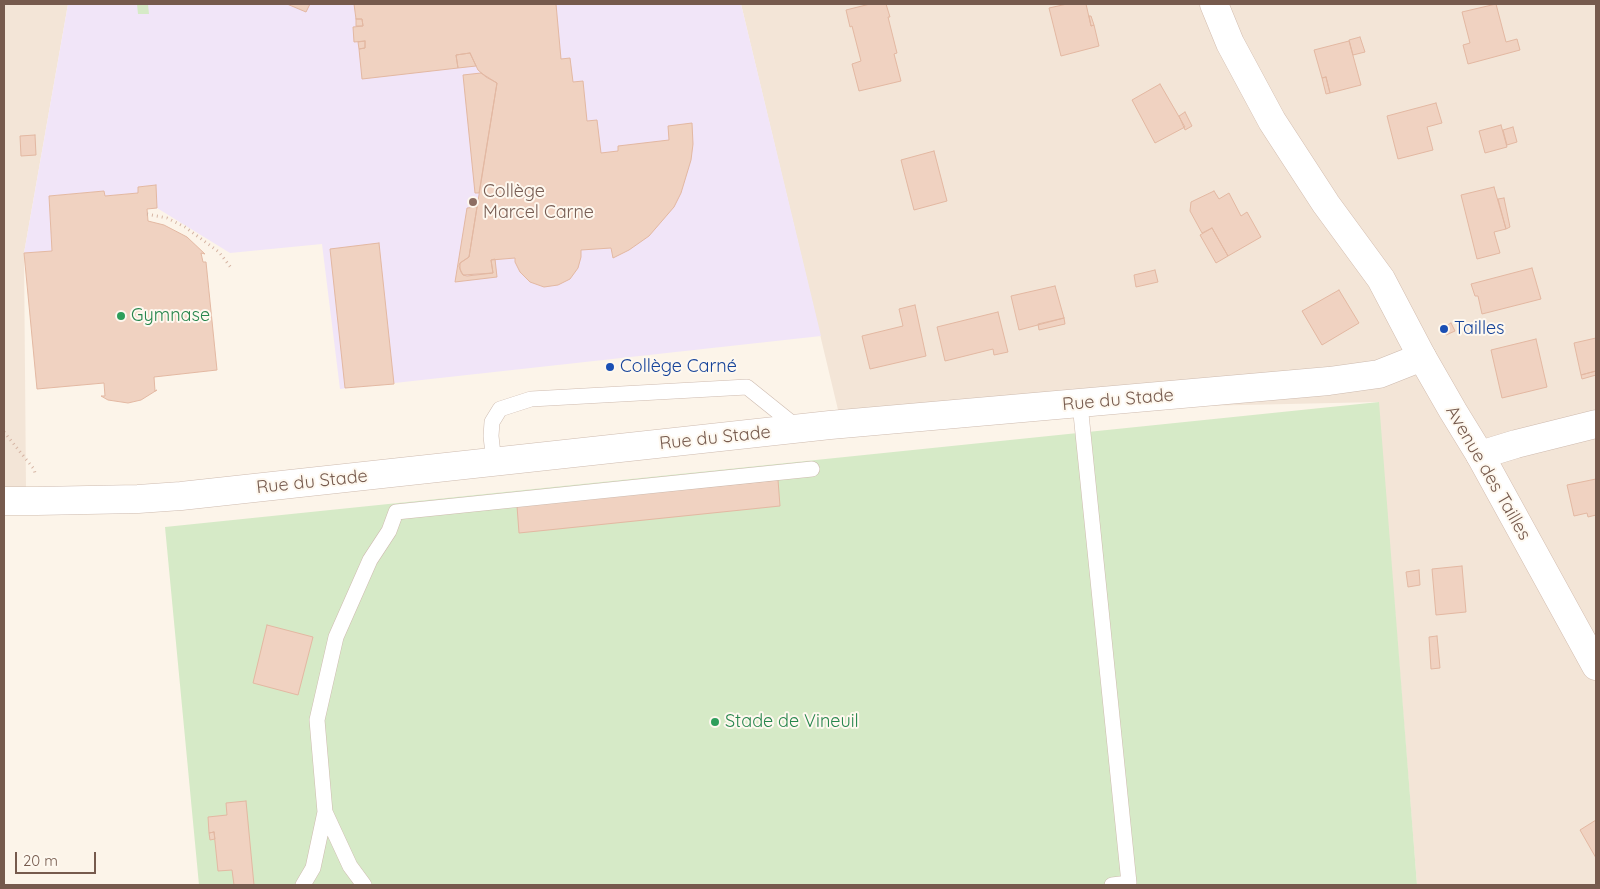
<!DOCTYPE html>
<html>
<head>
<meta charset="utf-8">
<style>
	body { margin:0 }
	#map { position:relative; width:1600px; height:889px; overflow:hidden; background:#fcf4e9; font-family:Quicksand,sans-serif }
	canvas { display:block }
	.frame { position:absolute; inset:0; border:5px solid #765a4d; pointer-events:none }
	.scale { position:absolute; left:15px; top:852px; width:81px; height:22px; box-sizing:border-box; border:2px solid #765a4d; border-top:0; padding-left:6px; font-size:15px; line-height:18px; white-space:nowrap; color:#765a4d; -webkit-text-stroke:4px #fef8ef; paint-order:stroke }
</style>
</head>
<body>
<div id="map">
<canvas width="1600" height="889"></canvas>
<div class="frame"></div>
<div class="scale">20 m</div>
</div>
<script>
const c = document.querySelector('canvas').getContext('2d');
c.lineJoin = 'round';
function paint(path, color) { c.fillStyle = color; c.fill(path, 'evenodd'); }
const shape = rows => new Path2D(rows.map(r => 'M' + r).join(''));
function strokePath(path, color, width, dash) { c.strokeStyle = color; c.lineWidth = width; c.lineCap = dash ? 'butt' : 'round'; c.setLineDash(dash || []); c.stroke(path); }
function write(font, color, halo, rows, align = 'center') {
  c.font = font + ' Quicksand,sans-serif'; c.lineWidth = 4; c.setLineDash([]); c.textBaseline = 'middle'; c.strokeStyle = halo; c.fillStyle = color; for (const [text, x, y, turn = 0] of rows) {
    c.save(); c.translate(x, y); c.rotate((+turn || 0) * Math.PI / 180); c.textAlign = isNaN(turn) ? turn : align; if (halo) c.strokeText(text, 0, 0); c.fillText(text, 0, 0); c.restore();
  }
}
paint(shape([
	[4,4,68,4,24,253,26,490,4,487],
	[741,4,1596,4,1596,885,1417,885,1378,402,839,414]
]), '#f3e5d7');
paint(shape([
	[68,4,741,4,821,336,340,389,322,244,230,253,157,208,156,185,138,187,138,193,105,196,104,191,49,196,52,251,24,253]
]), '#f1e5f8');
paint(shape([
	[137,4,148,4,149,14,138,14],
	[1379,402,1417,885,199,885,165,527]
]), '#d6eac7');
const building = shape([
	[287,4,310,4,306,12,287,4],
	[354,4,556,4,561,59,570,58,573,82,583,81,587,121,597,120,601,153,618,151,618,146,669,140,668,126,692,123,693,144,691,160,681,193,674,207,649,236,629,250,613,258,611,248,581,250,581,257,578,268,570,279,558,285,544,287,530,282,520,272,515,262,515,258,491,260,493,273,463,275,461,272,459,266,460,263,469,257,497,83,486,77,478,70,470,53,456,55,458,68,362,79,359,49,365,48,365,41,354,42,353,27,363,26,362,19,356,19,354,4],
	[870,4,886,4,890,17,888,17,897,53,894,54,901,81,859,91,852,64,861,61,852,26,850,27,846,10,870,4],
	[1067,4,1086,4,1091,26,1094,25,1099,46,1061,56,1049,8,1067,4],
	[1496,4,1506,42,1517,39,1520,50,1468,64,1463,45,1470,43,1462,12,1496,4],
	[1089,16,1091,16,1094,25,1091,26,1089,16],
	[356,19,362,19,363,26,356,26,356,19],
	[1360,37,1365,52,1353,55,1349,40,1360,37],
	[365,41,365,48,359,49,358,42,365,41],
	[1349,41,1361,85,1330,93,1326,77,1322,78,1314,50,1349,41],
	[470,53,476,66,458,68,456,55,470,53],
	[481,73,497,83,479,193,475,193,463,75,481,73],
	[1326,77,1330,93,1326,94,1322,78,1326,77],
	[1160,84,1185,127,1155,143,1132,100,1160,84],
	[1436,103,1442,123,1427,127,1433,150,1398,159,1387,116,1436,103],
	[1185,112,1192,126,1185,130,1179,116,1185,112],
	[1501,125,1507,147,1485,153,1479,131,1501,125],
	[1513,127,1517,142,1507,145,1503,130,1513,127],
	[35,135,36,155,21,156,20,136,35,135],
	[934,151,947,201,914,210,901,160,934,151],
	[156,185,157,208,147,209,148,221,164,225,187,237,205,254,201,253,203,262,206,262,217,370,154,377,155,391,157,390,141,400,128,403,108,400,101,396,105,396,104,383,37,389,24,253,52,251,49,196,104,191,105,196,138,193,138,187,156,185],
	[1494,187,1506,229,1494,232,1500,253,1477,259,1461,195,1494,187],
	[1214,191,1219,199,1229,193,1241,216,1247,212,1261,237,1228,256,1212,228,1202,233,1190,211,1191,202,1214,191],
	[1504,198,1510,227,1506,229,1498,199,1504,198],
	[477,207,469,257,460,263,460,269,463,275,467,276,493,273,491,260,495,259,497,277,455,282,467,208,477,207],
	[1212,228,1228,256,1216,263,1200,235,1212,228],
	[379,243,394,384,345,388,330,249,379,243],
	[1532,268,1541,299,1482,314,1478,296,1475,296,1471,284,1532,268],
	[1155,270,1158,282,1136,287,1134,275,1155,270],
	[1055,286,1064,318,1019,330,1011,296,1055,286],
	[1339,290,1359,323,1322,345,1302,311,1339,290],
	[915,305,926,356,870,369,862,336,903,326,899,309,915,305],
	[998,312,1008,352,994,355,993,349,945,361,937,327,998,312],
	[1064,318,1065,324,1039,330,1038,324,1064,318],
	[1451,323,1455,331,1446,335,1442,328,1451,323],
	[1596,338,1596,371,1581,375,1574,343,1596,338],
	[1536,339,1547,387,1502,398,1491,350,1536,339],
	[1596,371,1596,375,1582,379,1581,375,1596,371],
	[1596,479,1596,515,1588,517,1587,513,1574,516,1567,485,1596,479],
	[778,480,780,506,519,533,517,506,778,480],
	[1462,566,1466,612,1436,615,1432,569,1462,566],
	[1419,570,1420,585,1408,587,1406,572,1419,570],
	[267,625,313,637,298,695,253,683,267,625],
	[1437,636,1440,668,1431,669,1429,637,1437,636],
	[246,801,254,885,234,885,232,870,218,871,214,832,209,833,208,817,227,815,226,803,246,801],
	[1596,820,1596,858,1580,830,1596,820],
	[214,832,215,839,210,840,209,833,214,832]
]);
paint(building, '#f0d2c1');
strokePath(building, '#e3b8a2', 1);
const lane = shape([
	[1080,404,1129,883,1112,885],
	[494,463,491,436,492,422,500,409,531,399,747,387,798,428],
	[303,885,313,868,325,812],
	[364,885,350,866,325,812,317,720,336,637,370,560,389,531,396,512,812,469]
]);
const street = shape([
	[1480,455,1516,444,1596,424],
	[4,501,37,501,138,499,181,496,830,425,1329,381,1379,374,1422,357]
]);
const secondary = shape([
	[1214,4,1230,43,1272,121,1326,204,1381,279,1422,357,1453,411,1480,455,1596,666]
]);
strokePath(lane, '#cebbaf', 16);
strokePath(street, '#cebbaf', 29);
strokePath(secondary, '#d3bdaf', 29);
strokePath(shape([
	[147,214,167,218,185,227,219,252,232,269],
	[4,432,34,469,35,473]
]), '#d6b5a4', 3, [1, 4]);
strokePath(lane, '#fff', 15);
strokePath(street, '#fff', 28);
strokePath(secondary, '#fff', 28);
for (const [x, y, r, color] of [
	[473,202,5,"#8d6e63"],
	[121,316,5,"#2e9e5b"],
	[1444,329,5,"#1a4fb4"],
	[610,367,5,"#1a4fb4"],
	[715,722,5,"#2e9e5b"]
]) { const dot = new Path2D(); dot.arc(x, y, r, 0, 2 * Math.PI); c.fillStyle = color; c.fill(dot); strokePath(dot, '#fef8ef', 2); }
write('18px', '#785e54', '#fef8ef', [
	["Collège",483,192],
	["Marcel Carne",483,213]
], 'left');
write('18px', '#27864d', '#fef8ef', [
	["Gymnase",131,316],
	["Stade de Vineuil",725,722]
], 'left');
write('18px', '#164399', '#fef8ef', [
	["Tailles",1454,329],
	["Collège Carné",620,367]
], 'left');
write('18px', '#765a4d', '#fef8ef', [
	["Rue du Stade",1118,400,-5],
	["Rue du Stade",715,438,-6],
	["Avenue des Tailles",1488,473,60],
	["Rue du Stade",312,482,-6]
]);
</script>
</body>
</html>
